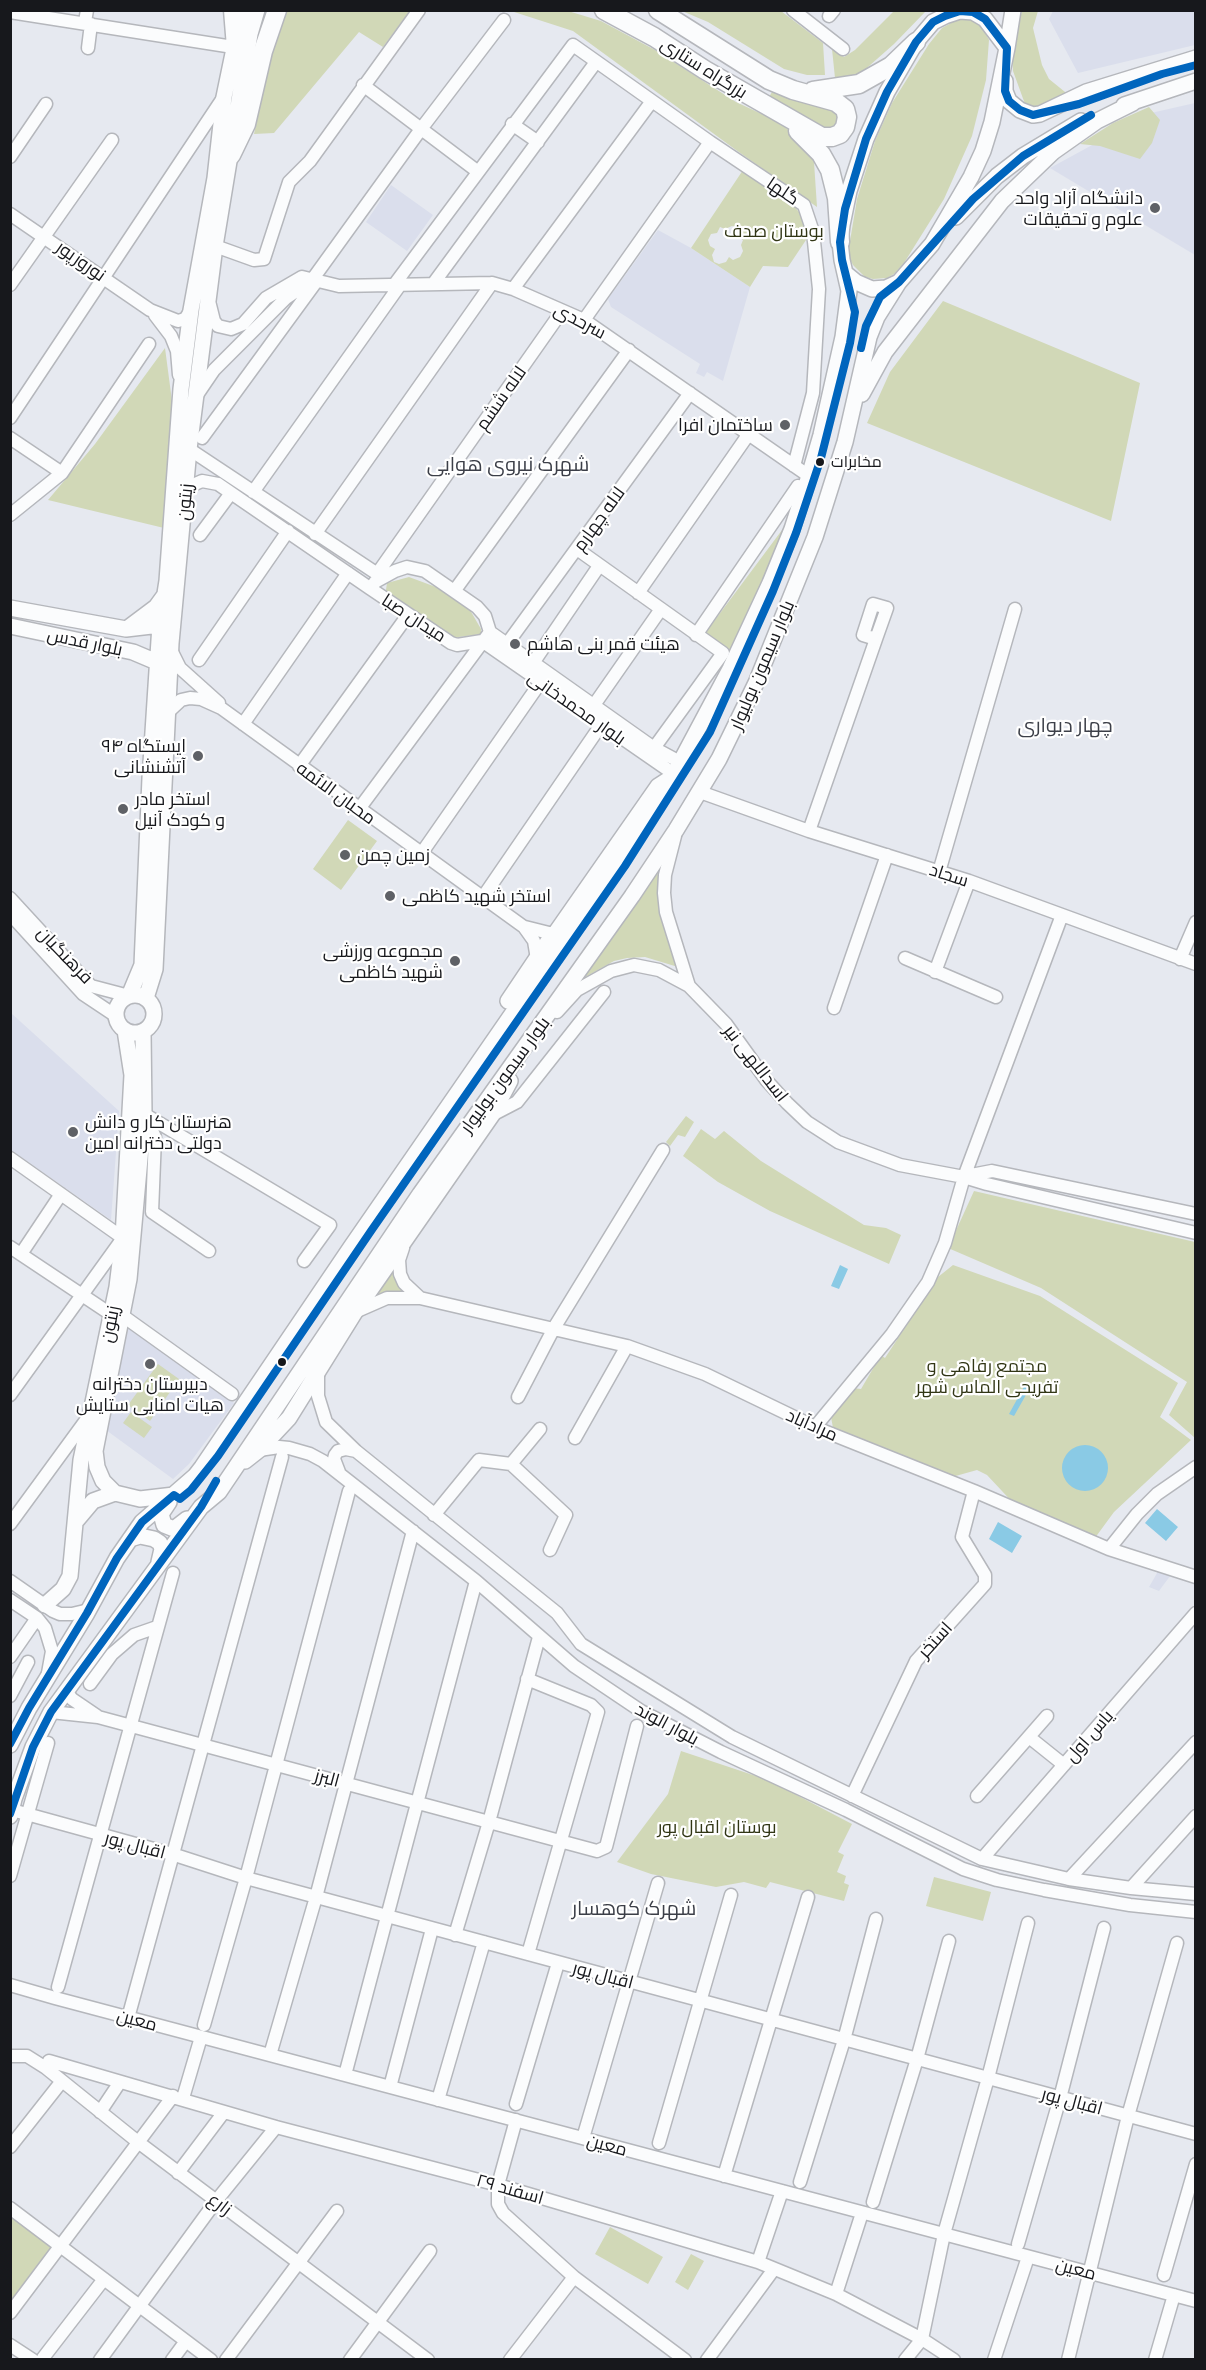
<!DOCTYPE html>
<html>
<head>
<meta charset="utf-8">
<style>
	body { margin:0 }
	#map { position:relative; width:1206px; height:2370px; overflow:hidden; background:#e6e9f0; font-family:Ubuntu,sans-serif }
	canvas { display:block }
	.frame { position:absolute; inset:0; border:12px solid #17181c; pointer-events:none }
</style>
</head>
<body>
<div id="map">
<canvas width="1206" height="2370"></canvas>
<div class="frame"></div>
</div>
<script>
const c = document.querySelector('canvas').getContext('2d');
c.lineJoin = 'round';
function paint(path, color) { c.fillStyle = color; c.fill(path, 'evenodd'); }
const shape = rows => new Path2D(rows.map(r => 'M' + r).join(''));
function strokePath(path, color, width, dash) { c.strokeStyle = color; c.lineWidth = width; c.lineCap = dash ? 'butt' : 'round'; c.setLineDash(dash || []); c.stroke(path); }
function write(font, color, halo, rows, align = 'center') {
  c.font = font + ' Ubuntu,Cairo,sans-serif'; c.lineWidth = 4.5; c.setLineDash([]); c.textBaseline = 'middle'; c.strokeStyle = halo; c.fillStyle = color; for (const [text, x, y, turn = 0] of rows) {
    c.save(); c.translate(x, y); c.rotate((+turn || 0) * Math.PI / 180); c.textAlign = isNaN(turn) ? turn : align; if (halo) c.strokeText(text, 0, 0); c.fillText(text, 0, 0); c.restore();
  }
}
paint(shape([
	[1053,11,1195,11,1195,45,1078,73,1049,19],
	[1195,103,1195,255,1050,168,1151,113],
	[391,185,433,215,407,251,366,222],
	[658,230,691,248,750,287,723,381,707,372,704,377,696,373,700,364,611,307,608,299],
	[11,1013,119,1111,111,1220,11,1150],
	[126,1325,234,1403,189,1464,173,1479,106,1430],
	[1160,1568,1173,1572,1159,1591,1149,1587]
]), '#dadeec');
paint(shape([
	[287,11,410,11,383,47,359,32,274,133,254,134,271,55],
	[511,11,568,11,601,21,655,50,736,102,779,122,803,142,814,162,817,207,736,150,573,31],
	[682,11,781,11,823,43,825,75,807,75,784,69,708,22],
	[894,11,926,11,894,44,860,74,835,78,832,49,844,57,855,50],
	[1022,11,1038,11,1033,28,1042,65,1049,79,1070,96,1040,109,1025,104,1013,71,1012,51],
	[960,18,972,18,981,25,989,40,986,80,972,136,944,199,904,263,894,274,887,278,873,279,865,277,853,265,850,259,849,247,857,199,875,141,892,103,929,44,942,28],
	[772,92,789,98,836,107,842,121,830,133,769,97],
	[1149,107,1160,120,1152,143,1140,159,1100,146,1080,144,1113,123],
	[743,170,787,198,805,219,808,237,788,267,763,266,750,287,691,248],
	[732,226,736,227,740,233,738,236,743,240,741,245,743,251,740,257,733,260,729,257,726,262,719,264,714,262,712,255,715,249,710,246,708,240,711,234,717,233,720,227,725,229],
	[943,301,1140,383,1111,521,867,423,890,372],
	[165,348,172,401,164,528,48,500,95,444],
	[785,526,732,655,703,636],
	[409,577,444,590,470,610,481,629,481,634,451,638,389,595,386,590,387,583],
	[348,820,377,841,341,890,313,869],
	[667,853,662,916,678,967,645,957,627,958,614,961,578,981],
	[686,1116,694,1122,685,1137,678,1135,670,1146,666,1142],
	[701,1129,715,1139,724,1131,761,1161,864,1225,886,1228,901,1235,889,1264,770,1211,718,1182,683,1156],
	[974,1191,1195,1242,1195,1438,1169,1415,1187,1382,1041,1288,948,1248],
	[395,1260,408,1294,369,1300],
	[953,1265,1040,1296,1178,1383,1160,1417,1191,1440,1114,1512,1092,1542,1016,1506,987,1475,977,1470,952,1477,833,1428,831,1417,853,1388,861,1389,881,1355,885,1358,938,1277],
	[158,1364,179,1379,150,1421,128,1405],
	[131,1412,152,1427,144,1438,123,1423],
	[681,1751,768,1780,852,1824,838,1852,844,1855,837,1872,846,1876,844,1883,849,1885,844,1901,770,1882,766,1888,744,1882,716,1887,651,1874,617,1862,668,1794],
	[934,1877,991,1892,983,1921,926,1906],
	[11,2214,53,2245,11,2304],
	[610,2227,663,2257,648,2284,595,2254],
	[691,2254,704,2261,688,2290,675,2282]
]), '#d1d8b7');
paint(shape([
	[840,1265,848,1269,839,1289,831,1286],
	[1026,1383,1031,1386,1014,1416,1009,1414],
	'1062 1468a23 23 0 1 1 46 0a23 23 0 1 1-46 0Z',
	[1157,1509,1178,1527,1166,1541,1145,1523],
	[998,1522,1022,1536,1012,1553,989,1539]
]), '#8acae5');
const minor = shape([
	[793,10,843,49],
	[10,12,233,47,230,10],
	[829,16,834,10],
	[85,22,87,10],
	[88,48,91,24],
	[363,85,477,171],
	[512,124,538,142],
	[10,157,46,104],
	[10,214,150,310,178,321,185,319,191,310],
	[215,246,254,260,264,259,289,182,310,161,419,10],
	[433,284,596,62],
	[10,285,112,140],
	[394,285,573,45,710,142,804,205,813,232,819,289,813,393,794,466],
	[513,289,652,101],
	[210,305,214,321,218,326,231,329,243,324,266,298,302,277,339,286,492,283,513,289,584,320,809,476],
	[155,315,171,336,177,351,179,375],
	[584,320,710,142],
	[197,395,214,370,286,298,312,280,421,129,504,20],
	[10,418,223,98],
	[10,438,62,473],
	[202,438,316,282],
	[189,449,382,577],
	[186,488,202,481,218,484,371,589],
	[253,492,400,285],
	[10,515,62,473,149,344],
	[315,534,492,283],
	[200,535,231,493],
	[577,549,723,653,654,748],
	[377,574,562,311],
	[455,590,629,350],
	[638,593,748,435],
	[490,632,654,748,680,762],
	[696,635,798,486],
	[482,641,674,774,657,785,553,934,525,927],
	[507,644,690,393],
	[171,650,180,668,219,703],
	[199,660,288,531],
	[533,663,599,566],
	[594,705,661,609],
	[167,713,181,700,190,698,201,699,221,708,524,927,534,941,537,959],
	[243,724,348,573],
	[299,766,408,615],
	[700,792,809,831,969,881,1196,964],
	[359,809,490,632,485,616,477,607,425,571,407,567,395,571,375,582,371,589,451,643,457,645,482,641],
	[809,831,876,639,887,608,873,604,863,635,876,639],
	[675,836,665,875,664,893,666,912,689,986],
	[421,854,540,683],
	[939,872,1015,609],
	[483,897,601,725],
	[10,898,91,986,129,996],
	[10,914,83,994,116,1016],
	[905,958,996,997],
	[1180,959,1196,922],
	[935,972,969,881],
	[834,1008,887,855],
	[557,1012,577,990,611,971,634,965,659,970,689,986,726,1024,767,1081,787,1103,807,1122,838,1142,900,1165,964,1177,987,1184,1196,1233],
	[144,1114,330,1225,304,1261],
	[144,1114,155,1137,152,1212,209,1251],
	[492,1115,517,1102,604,992],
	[10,1158,123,1238,10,1395],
	[966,1176,992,1171,1196,1214],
	[10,1247,112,1315,123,1316,232,1394],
	[403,1248,399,1260,400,1274,404,1283,420,1298],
	[21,1254,61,1194],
	[355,1312,387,1298,420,1298,627,1346,705,1374,819,1429,974,1491,1109,1549,1196,1577],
	[318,1371,318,1396,326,1422,356,1451,557,1613,581,1644,732,1737,982,1859,1069,1879,1131,1888,1196,1894],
	[518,1397,554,1328,663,1150],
	[815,1427,892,1334,928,1282,945,1243,964,1177,1062,915],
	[575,1438,627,1346],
	[259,1450,279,1447,289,1448,310,1454,323,1461,476,1581,574,1666,641,1711,721,1752,846,1810,963,1869,997,1880,1044,1890,1130,1905,1196,1912],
	[511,1464,566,1515,550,1550],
	[339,1472,334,1459,335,1455,338,1451,346,1449,356,1451],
	[434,1515,479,1460,511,1464,540,1429],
	[10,1524,89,1416],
	[1109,1549,1137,1514,1157,1494,1196,1467],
	[10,1581,53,1611,60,1614,72,1614,89,1610],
	[10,1600,37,1618,45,1628,52,1651,48,1673],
	[10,1657,37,1618],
	[527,1679,591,1705,598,1712,528,1954],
	[90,1684,112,1654,134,1635,157,1627],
	[66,1691,72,1699,97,1716],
	[10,1696,28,1662],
	[51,1712,98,1717,597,1851,606,1847,637,1726],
	[1029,1737,1064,1765],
	[852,1796,916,1661,985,1584,985,1575,962,1537,974,1491],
	[977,1796,1047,1716],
	[12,1810,172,1854,246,1878,1196,2134],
	[982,1859,1196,1613],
	[10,1876,48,1743],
	[1069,1879,1196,1742],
	[1131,1888,1196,1816],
	[455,1935,489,1822,539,1637],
	[10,1985,55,1998,1196,2301],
	[58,1987,173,1573],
	[128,2018,282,1457],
	[204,2025,246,1878,349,1491],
	[270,2055,316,1897,413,1531],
	[10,2056,27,2056,46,2068,138,2142,428,2360],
	[49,2061,276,2127,498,2185,758,2262,836,2294,922,2339,954,2360],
	[345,2075,476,1581],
	[390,2087,432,1929],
	[183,2098,201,2037],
	[438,2100,484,1942],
	[516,2104,558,1963],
	[100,2112,120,2082],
	[516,2120,498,2185,498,2204,503,2213,574,2277,685,2360],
	[583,2138,658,1883],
	[659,2143,731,1895],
	[10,2147,62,2081],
	[178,2173,224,2112],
	[724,2176,808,1897],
	[800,2182,844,2040,876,1919],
	[873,2202,917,2059,949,1941],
	[10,2208,211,2360],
	[1018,2244,1060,2098,1104,1928],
	[758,2262,782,2191],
	[1164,2275,1196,2164],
	[836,2294,862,2213],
	[10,2313,173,2096],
	[10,2345,33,2360],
	[43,2358,104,2279],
	[100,2360,216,2201,276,2127],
	[172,2360,186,2341],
	[226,2360,337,2211],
	[350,2360,430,2251],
	[510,2360,574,2277],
	[707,2360,774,2269],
	[905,2360,922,2339,944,2234,988,2078,1028,1923],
	[994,2360,1028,2257],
	[1068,2360,1128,2116,1177,1943],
	[1155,2360,1174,2295]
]);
const major = shape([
	[1007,48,1013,10],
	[1005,81,1005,91,1009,101,1020,110,1033,115,1040,114,1086,92,1196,58],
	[1124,105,1196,81],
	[956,217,997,176,1023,156,1081,121],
	[862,394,885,352,1002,201,1053,152,1097,121,1133,103],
	[10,608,126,629,160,625,170,626],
	[10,626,133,652,159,663],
	[128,628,156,607,164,596],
	'116 1014a19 19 0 1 1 38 0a19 19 0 1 1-38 0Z',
	[129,996,142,965,150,778,160,625,167,581,181,389,191,310,215,178,224,97,242,10],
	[146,998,155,969,171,643,189,449,215,246,250,34,257,10],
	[508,1001,553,934,568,933],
	[143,1032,144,1114,129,1279,95,1451,97,1467,103,1481,115,1493,140,1499,174,1495],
	[245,1461,259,1450,289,1418,355,1312,492,1115,510,1081],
	[169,1502,161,1514,164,1525,174,1529,187,1519],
	[77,1520,93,1501,115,1493],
	[130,1539,140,1536,154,1539,160,1543,162,1549,159,1562],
	[45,1605,63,1589,70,1576,81,1460,117,1287,123,1238,132,1075,125,1030],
	[10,1745,29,1708,87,1613,117,1558,142,1522,195,1476,202,1467,351,1247,568,933,674,774,730,669,770,583,792,529,809,476,821,435,843,337,849,291,842,260,840,242,842,225,849,191,866,139,887,92,916,42,933,22,945,16,960,11,973,12,985,19,1007,48,992,122,983,151,971,177,932,244,899,282,886,288,872,289,856,282,845,273],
	[10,1816,14,1799,33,1747,51,1712,201,1507,219,1492,420,1194,632,896,676,830,719,759,756,683,815,537,845,442,869,337,877,317,899,282]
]);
const highway = shape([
	[604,10,654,37,705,70,822,137,832,137,840,134,845,127,847,117,845,109,836,102,793,90,769,80,658,10],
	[813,91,859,84,891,66,916,42],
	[798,131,821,154,830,170,837,198,840,242],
	[231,155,246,124,263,51,277,10]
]);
strokePath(minor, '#b5b7bc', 15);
strokePath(major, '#b5b7bc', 18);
strokePath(highway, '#b5b7bc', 21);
strokePath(minor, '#fbfcfd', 12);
strokePath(major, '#fbfcfd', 15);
strokePath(highway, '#fbfcfd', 18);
strokePath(shape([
	[861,348,866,326,880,297,899,282,973,199,1023,156,1091,115],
	[10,1744,29,1708,87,1613,117,1558,142,1522,174,1495,180,1499,191,1490,218,1456,371,1231,625,866,710,732,773,591,796,533,821,458,850,343,855,312,842,260,840,242,845,209,866,139,887,92,916,42,933,22,945,16,960,11,973,12,985,19,1007,48,1005,91,1009,101,1020,110,1033,115,1079,104,1162,74,1196,65],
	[10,1814,33,1747,51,1712,201,1507,216,1481]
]), '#0065bd', 8);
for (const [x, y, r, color] of [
	[1155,208,6,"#5f6166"],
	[785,425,6,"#5f6166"],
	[820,462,5,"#17181c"],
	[515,644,6,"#5f6166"],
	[198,756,6,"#5f6166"],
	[123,809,6,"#5f6166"],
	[345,855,6,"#5f6166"],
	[390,896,6,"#5f6166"],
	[455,961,6,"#5f6166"],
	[73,1132,6,"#5f6166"],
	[282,1362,5,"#17181c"],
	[150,1364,6,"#5f6166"]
]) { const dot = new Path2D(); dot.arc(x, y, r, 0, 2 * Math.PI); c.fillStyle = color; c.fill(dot); strokePath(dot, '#fff', 2); }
write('16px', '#17181c', '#fff', [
	["مخابرات",831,462]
], 'left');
write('18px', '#17181c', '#fff', [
	["بزرگراه ستاری",704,68,32],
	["گلها",783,191,34],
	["نوروزپور",81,261,35],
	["سرحدی",580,321,28],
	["لاله ششم",501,398,-55],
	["زیتون",185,502,-85],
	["لاله چهارم",599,519,-54],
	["میدان صبا",414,618,33],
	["بلوار قدس",85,642,12],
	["بلوار سیمون بولیوار",762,665,-67],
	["بلوار محمدخانی",577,708,35],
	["محبان الائمه",336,793,36],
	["سجاد",949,875,18],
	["فرهنگیان",65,955,46],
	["اسداللهی نیر",756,1063,52],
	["بلوار سیمون بولیوار",505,1075,-54],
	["زیتون",110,1324,-79],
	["مرادآباد",812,1425,24],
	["استخر",935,1640,-48],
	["بلوار الوند",667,1724,28],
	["یاس اول",1089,1736,-49],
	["البرز",327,1778,15],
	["اقبال پور",135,1845,15],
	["اقبال پور",603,1975,15],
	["معین",137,2020,15],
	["اقبال پور",1072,2101,15],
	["معین",607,2145,15],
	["۲۹ اسفند",510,2189,16],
	["زارع",220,2204,37],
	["معین",1076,2269,15]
]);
write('18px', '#17181c', '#fff', [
	["دانشگاه آزاد واحد",1143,198,"right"],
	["علوم و تحقیقات",1143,219,"right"],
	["ساختمان افرا",773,425,"right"],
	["هیئت قمر بنی هاشم",527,644],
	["ایستگاه ۹۴",186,746,"right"],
	["آتشنشانی",186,767,"right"],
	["استخر مادر",135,799],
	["و کودک آنیل",135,820],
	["زمین چمن",357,855],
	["استخر شهید کاظمی",402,896],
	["مجموعه ورزشی",443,951,"right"],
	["شهید کاظمی",443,972,"right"],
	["هنرستان کار و دانش",85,1122],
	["دولتی دخترانه امین",85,1143],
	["دبیرستان دخترانه",150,1384,"center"],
	["هیات امنایی ستایش",150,1405,"center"]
], 'left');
write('18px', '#313615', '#fff', [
	["بوستان صدف",774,231],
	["مجتمع رفاهی و",987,1366],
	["تفریحی الماس شهر",987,1387],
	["بوستان اقبال پور",717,1827]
]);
write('20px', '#3c3f48', '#fff', [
	["شهرک نیروی هوایی",508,464],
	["چهار دیواری",1065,725],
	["شهرک کوهسار",634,1908]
]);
</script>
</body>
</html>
